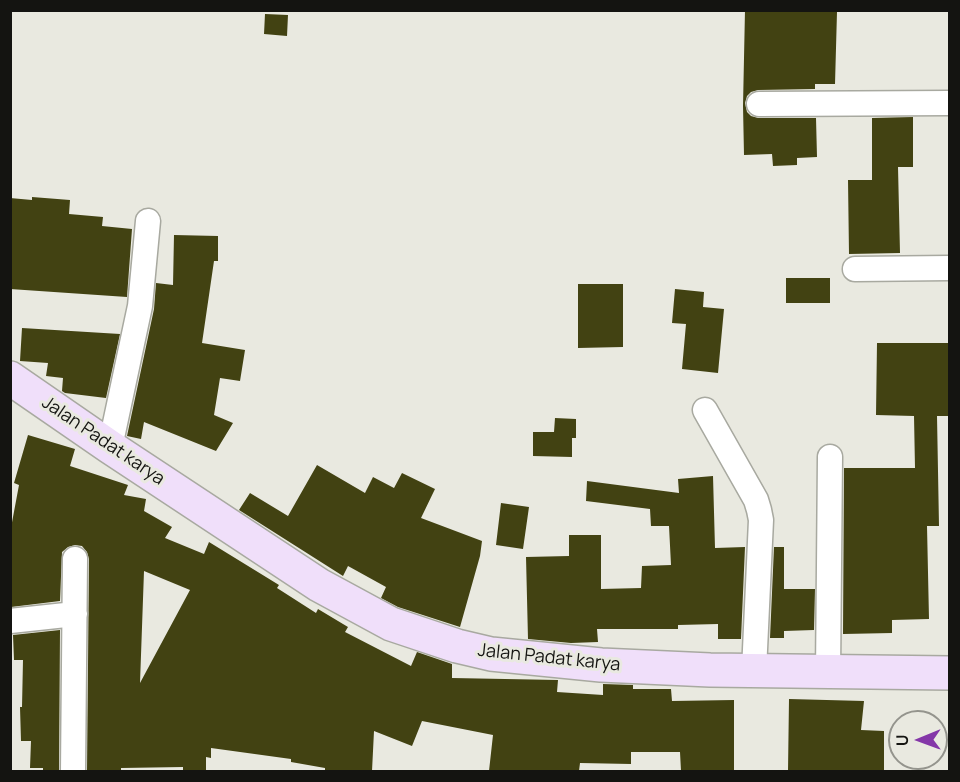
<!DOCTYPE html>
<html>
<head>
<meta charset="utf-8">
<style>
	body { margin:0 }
	#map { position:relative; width:960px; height:782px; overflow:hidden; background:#e9e9e0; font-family:Manrope,sans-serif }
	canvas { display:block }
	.frame { position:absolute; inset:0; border:12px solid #141411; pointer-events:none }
	.north { position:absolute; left:888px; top:710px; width:60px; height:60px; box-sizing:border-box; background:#e9e9e0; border:2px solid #94948d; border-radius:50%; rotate:269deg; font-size:16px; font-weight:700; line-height:24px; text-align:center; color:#141411 }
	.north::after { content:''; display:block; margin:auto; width:21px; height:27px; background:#8437a8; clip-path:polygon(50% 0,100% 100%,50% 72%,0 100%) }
</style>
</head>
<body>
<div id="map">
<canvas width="960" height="782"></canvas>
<div class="frame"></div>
<div class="north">U</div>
</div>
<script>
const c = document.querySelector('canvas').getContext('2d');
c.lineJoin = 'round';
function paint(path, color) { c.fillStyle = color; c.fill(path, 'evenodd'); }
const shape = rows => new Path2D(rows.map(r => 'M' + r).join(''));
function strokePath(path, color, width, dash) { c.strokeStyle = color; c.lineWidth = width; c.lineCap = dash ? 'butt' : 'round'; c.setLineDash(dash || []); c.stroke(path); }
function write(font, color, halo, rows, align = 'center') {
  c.font = font + ' Manrope,sans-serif'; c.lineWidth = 6; c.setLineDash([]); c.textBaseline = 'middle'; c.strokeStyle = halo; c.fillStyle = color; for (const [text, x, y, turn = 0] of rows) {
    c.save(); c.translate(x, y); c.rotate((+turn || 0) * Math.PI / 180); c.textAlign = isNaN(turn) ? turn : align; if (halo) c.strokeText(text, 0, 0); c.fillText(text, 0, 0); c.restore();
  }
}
paint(shape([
	[745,10,837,12,835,84,815,84,815,89,758,90,751,92,747,96,745,103,747,112,751,116,758,118,816,118,817,157,797,158,797,165,773,166,772,154,744,155,743,106],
	[265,14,288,15,287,36,264,34],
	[913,117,913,167,898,167,900,253,849,254,848,180,872,180,872,118],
	[32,197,70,200,69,214,103,217,102,226,132,229,127,297,10,289,10,198,32,200],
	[174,235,218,236,218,261,214,261,202,343,245,350,240,381,220,378,214,415,233,423,216,451,144,422,141,439,127,436,154,309,156,283,173,285],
	[786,278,830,278,830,303,786,303],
	[578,284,623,284,623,347,578,348],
	[675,289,704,292,703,307,724,309,718,373,682,369,686,324,672,323],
	[22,328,120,334,106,398,65,393,62,391,63,378,46,376,48,363,20,361],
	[877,343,950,343,950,416,937,416,939,526,927,526,929,619,892,620,892,633,843,634,844,468,915,468,914,416,876,415],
	[555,418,576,419,576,438,572,438,572,457,533,456,533,432,554,432],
	[28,435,75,449,70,466,128,485,124,495,146,499,144,511,172,527,165,538,204,554,209,542,279,585,277,588,316,613,318,609,348,627,345,632,411,666,417,652,452,664,452,678,558,680,557,692,603,695,603,684,633,685,633,689,671,689,672,701,734,700,734,771,681,771,680,752,631,752,631,764,580,763,579,771,489,771,493,735,422,721,412,746,374,731,372,771,325,771,325,768,291,762,291,759,211,748,211,758,206,757,206,771,183,771,183,767,121,768,121,771,87,771,89,559,87,552,82,546,75,545,68,547,62,552,60,601,11,607,10,533,19,485,14,483],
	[144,571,190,590,140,683],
	[317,465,365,493,373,477,394,488,402,473,435,489,421,518,482,541,480,556,460,627,398,607,381,598,386,587,348,566,343,576,239,510,250,493,288,516],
	[713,476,715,548,745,547,741,639,718,639,718,624,678,625,678,629,597,629,598,642,571,643,528,639,526,557,569,556,569,535,601,535,601,589,641,588,642,566,671,565,669,526,651,526,650,509,586,501,587,481,679,493,678,479],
	[501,503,529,507,523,549,496,545],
	[774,547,784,547,784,589,815,589,814,630,784,631,784,638,770,638],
	[60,630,59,771,43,771,43,768,30,768,31,741,21,741,20,707,22,707,23,660,14,660,13,635],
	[789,699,864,701,861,730,884,731,884,771,788,771]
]), '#424212');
const street = shape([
	[759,104,950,103],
	[855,269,950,268],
	[705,410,756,500,759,510,761,520,754,671],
	[110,447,140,306,148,221],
	[10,621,75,614],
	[828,673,830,457],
	[73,772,75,559]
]);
const secondary = shape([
	[10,378,110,447,319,585,391,624,457,646,491,654,601,665,710,670,950,673]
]);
strokePath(street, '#a8a9a0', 27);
strokePath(secondary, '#a8a9a0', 36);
strokePath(street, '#fff', 24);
strokePath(secondary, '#f0dffa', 33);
write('18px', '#141411', '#e9e9e0', [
	["Jalan Padat karya",103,441,34],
	["Jalan Padat karya",549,658,6]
]);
</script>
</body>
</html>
